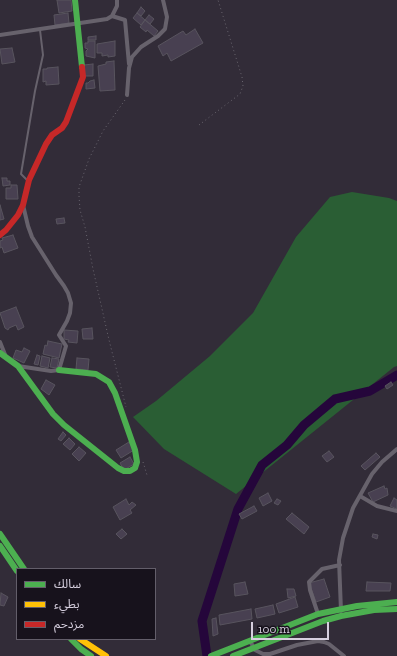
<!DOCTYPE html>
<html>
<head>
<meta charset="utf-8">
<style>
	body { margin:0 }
	#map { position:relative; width:397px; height:656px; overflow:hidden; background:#322c38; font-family:"Zilla Slab","Noto Sans Arabic",serif }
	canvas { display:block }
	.legend { position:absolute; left:16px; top:568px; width:140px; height:72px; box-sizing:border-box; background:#17121c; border:1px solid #635e6a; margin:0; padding:5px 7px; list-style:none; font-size:12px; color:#d6cfde }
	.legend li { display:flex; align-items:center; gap:8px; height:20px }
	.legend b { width:20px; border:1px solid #635e6a }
	.scale { position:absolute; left:251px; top:622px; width:78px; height:18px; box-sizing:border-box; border:2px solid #d6cfde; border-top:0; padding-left:5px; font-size:12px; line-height:14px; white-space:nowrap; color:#d6cfde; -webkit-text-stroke:3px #17121c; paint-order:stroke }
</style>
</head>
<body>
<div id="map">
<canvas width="397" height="656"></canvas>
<ul class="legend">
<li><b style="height:5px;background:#4caf50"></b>سالك</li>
<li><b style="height:5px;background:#ffc107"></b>بطيء</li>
<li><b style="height:5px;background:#c62828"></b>مزدحم</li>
</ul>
<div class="scale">100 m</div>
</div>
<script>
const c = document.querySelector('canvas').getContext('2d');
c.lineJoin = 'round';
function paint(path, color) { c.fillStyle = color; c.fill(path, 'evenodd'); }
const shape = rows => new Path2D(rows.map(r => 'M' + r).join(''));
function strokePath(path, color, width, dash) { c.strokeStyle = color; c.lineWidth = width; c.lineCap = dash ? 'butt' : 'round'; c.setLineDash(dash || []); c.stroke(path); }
paint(shape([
	[352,192,389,198,397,201,397,366,394,367,236,494,164,449,133,417,156,401,210,356,253,313,296,237,330,197]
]), '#2a5e34');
strokePath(shape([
	[207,656,202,621,238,509,262,465,287,445,304,425,335,399,370,391,397,375]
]), '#25063b', 9);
const building = shape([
	[57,0,71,0,72,11,59,13,57,0],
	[141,7,145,11,141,16,137,13,141,7],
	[68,13,69,23,55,25,54,15,68,13],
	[137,13,145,20,141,25,133,18,137,13],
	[149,15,154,19,150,24,145,20,149,15],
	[145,20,158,31,154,36,147,30,146,32,140,27,145,20],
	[195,29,203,43,171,61,167,53,163,56,158,46,183,31,186,35,195,29],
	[96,36,96,40,88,40,88,37,96,36],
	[88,41,95,41,95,58,86,56,86,51,88,49,85,48,85,43,88,43,88,41],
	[115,41,115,56,108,57,108,55,102,56,102,53,97,53,97,44,115,41],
	[12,48,15,62,2,64,0,49,12,48],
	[114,61,115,90,100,91,98,66,106,64,106,62,114,61],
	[93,64,93,76,85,76,84,65,93,64],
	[58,67,59,84,46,85,46,81,43,82,43,69,47,69,47,68,58,67],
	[94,80,95,88,86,89,86,83,88,83,90,81,94,80],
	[2,178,7,178,7,181,10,181,10,185,3,186,2,178],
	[11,185,17,185,18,199,6,199,6,188,11,188,11,185],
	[0,205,4,219,0,220,0,205],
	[64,218,65,223,57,224,56,219,64,218],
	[13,235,18,248,4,253,2,247,0,248,0,241,3,240,2,238,13,235],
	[16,307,24,327,18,330,16,325,9,328,8,330,5,328,0,313,16,307],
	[92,328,93,339,83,339,82,329,92,328],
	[64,330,78,331,77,343,68,342,69,340,64,339,64,330],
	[48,341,62,344,59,358,43,354,45,345,47,346,48,341],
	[24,348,30,351,24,363,13,358,16,350,22,352,24,348],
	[37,355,40,356,38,365,34,364,37,355],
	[42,356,50,358,48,368,40,366,42,356],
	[52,358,59,359,57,368,50,367,52,358],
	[77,358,89,359,88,370,76,369,77,358],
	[46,380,55,385,49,395,41,389,46,380],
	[391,382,393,385,387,389,385,386,391,382],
	[63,432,66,435,61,441,58,439,63,432],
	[69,438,75,444,70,450,63,444,69,438],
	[129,442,134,450,121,458,116,450,129,442],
	[79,447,86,453,79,461,72,454,79,447],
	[329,451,334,457,327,462,322,456,329,451],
	[376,453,380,457,365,470,361,466,376,453],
	[130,457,134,464,124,470,120,463,130,457],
	[384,486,385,489,387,488,388,495,373,502,368,493,384,486],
	[268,493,272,501,263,506,259,498,268,493],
	[394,498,397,500,397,509,390,506,394,498],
	[126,499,129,505,132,502,136,505,130,510,132,513,120,520,113,507,126,499],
	[277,499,281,501,278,505,274,503,277,499],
	[254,506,257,511,242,519,239,514,254,506],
	[292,513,309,527,304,534,286,519,292,513],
	[122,529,127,534,121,539,116,534,122,529],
	[373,534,378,535,377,539,372,537,373,534],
	[324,579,330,597,316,602,309,583,324,579],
	[245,582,248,594,235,596,234,584,245,582],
	[367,582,391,583,390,591,366,591,367,582],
	[287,589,294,589,296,596,288,598,287,589],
	[1,593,8,597,4,606,0,605,1,593],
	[295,597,298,607,279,613,276,604,295,597],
	[273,605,275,614,257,618,255,609,273,605],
	[251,609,252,619,220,625,219,615,251,609],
	[216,618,218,634,213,636,212,619,216,618]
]);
paint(building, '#484051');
strokePath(building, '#58545e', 1);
strokePath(shape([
	[125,100,103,131,89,159,79,187,79,196,80,210,85,227,93,269,109,340,126,407],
	[199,125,240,94,243,86,242,77,218,0],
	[143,462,147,475]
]), '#6b6770', 1, [1, 3]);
strokePath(shape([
	[27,180,21,174,35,91,43,55,40,30]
]), '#67626c', 2);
strokePath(shape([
	[112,16,125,20,129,64],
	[0,35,107,19,112,16,117,6,117,0],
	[127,95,129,68,132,57,141,47,158,36,165,29,167,17,163,0],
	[0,342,6,357],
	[18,366,51,371,59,370,66,346,59,335,67,321,70,313,71,303,68,293,64,286,56,275,32,237,28,226,23,205],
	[360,496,377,506,397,511],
	[341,611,339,560,343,538,353,508,372,474,382,462,397,449],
	[318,614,310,590,309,582,322,569,340,565],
	[250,641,255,650,263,654,270,654,297,645,318,641,324,642,329,644,344,656]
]), '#67626c', 4);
strokePath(shape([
	[75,0,82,67],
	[0,353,18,366,53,414,64,425,118,468,124,471,130,471,135,468,137,462,135,450,115,393,109,382,96,374,59,370],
	[0,534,24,569],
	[0,546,17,571],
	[71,639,81,649,91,656],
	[211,656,318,614,357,606,397,602],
	[233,656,323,621,341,616,374,610,397,609]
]), '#4caf50', 6);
strokePath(shape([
	[80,639,106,656]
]), '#ffc107', 6);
strokePath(shape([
	[0,235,6,230,18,215,23,205,29,180,46,144,52,135,62,128,66,122,83,77,82,67]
]), '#c62828', 6);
</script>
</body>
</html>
